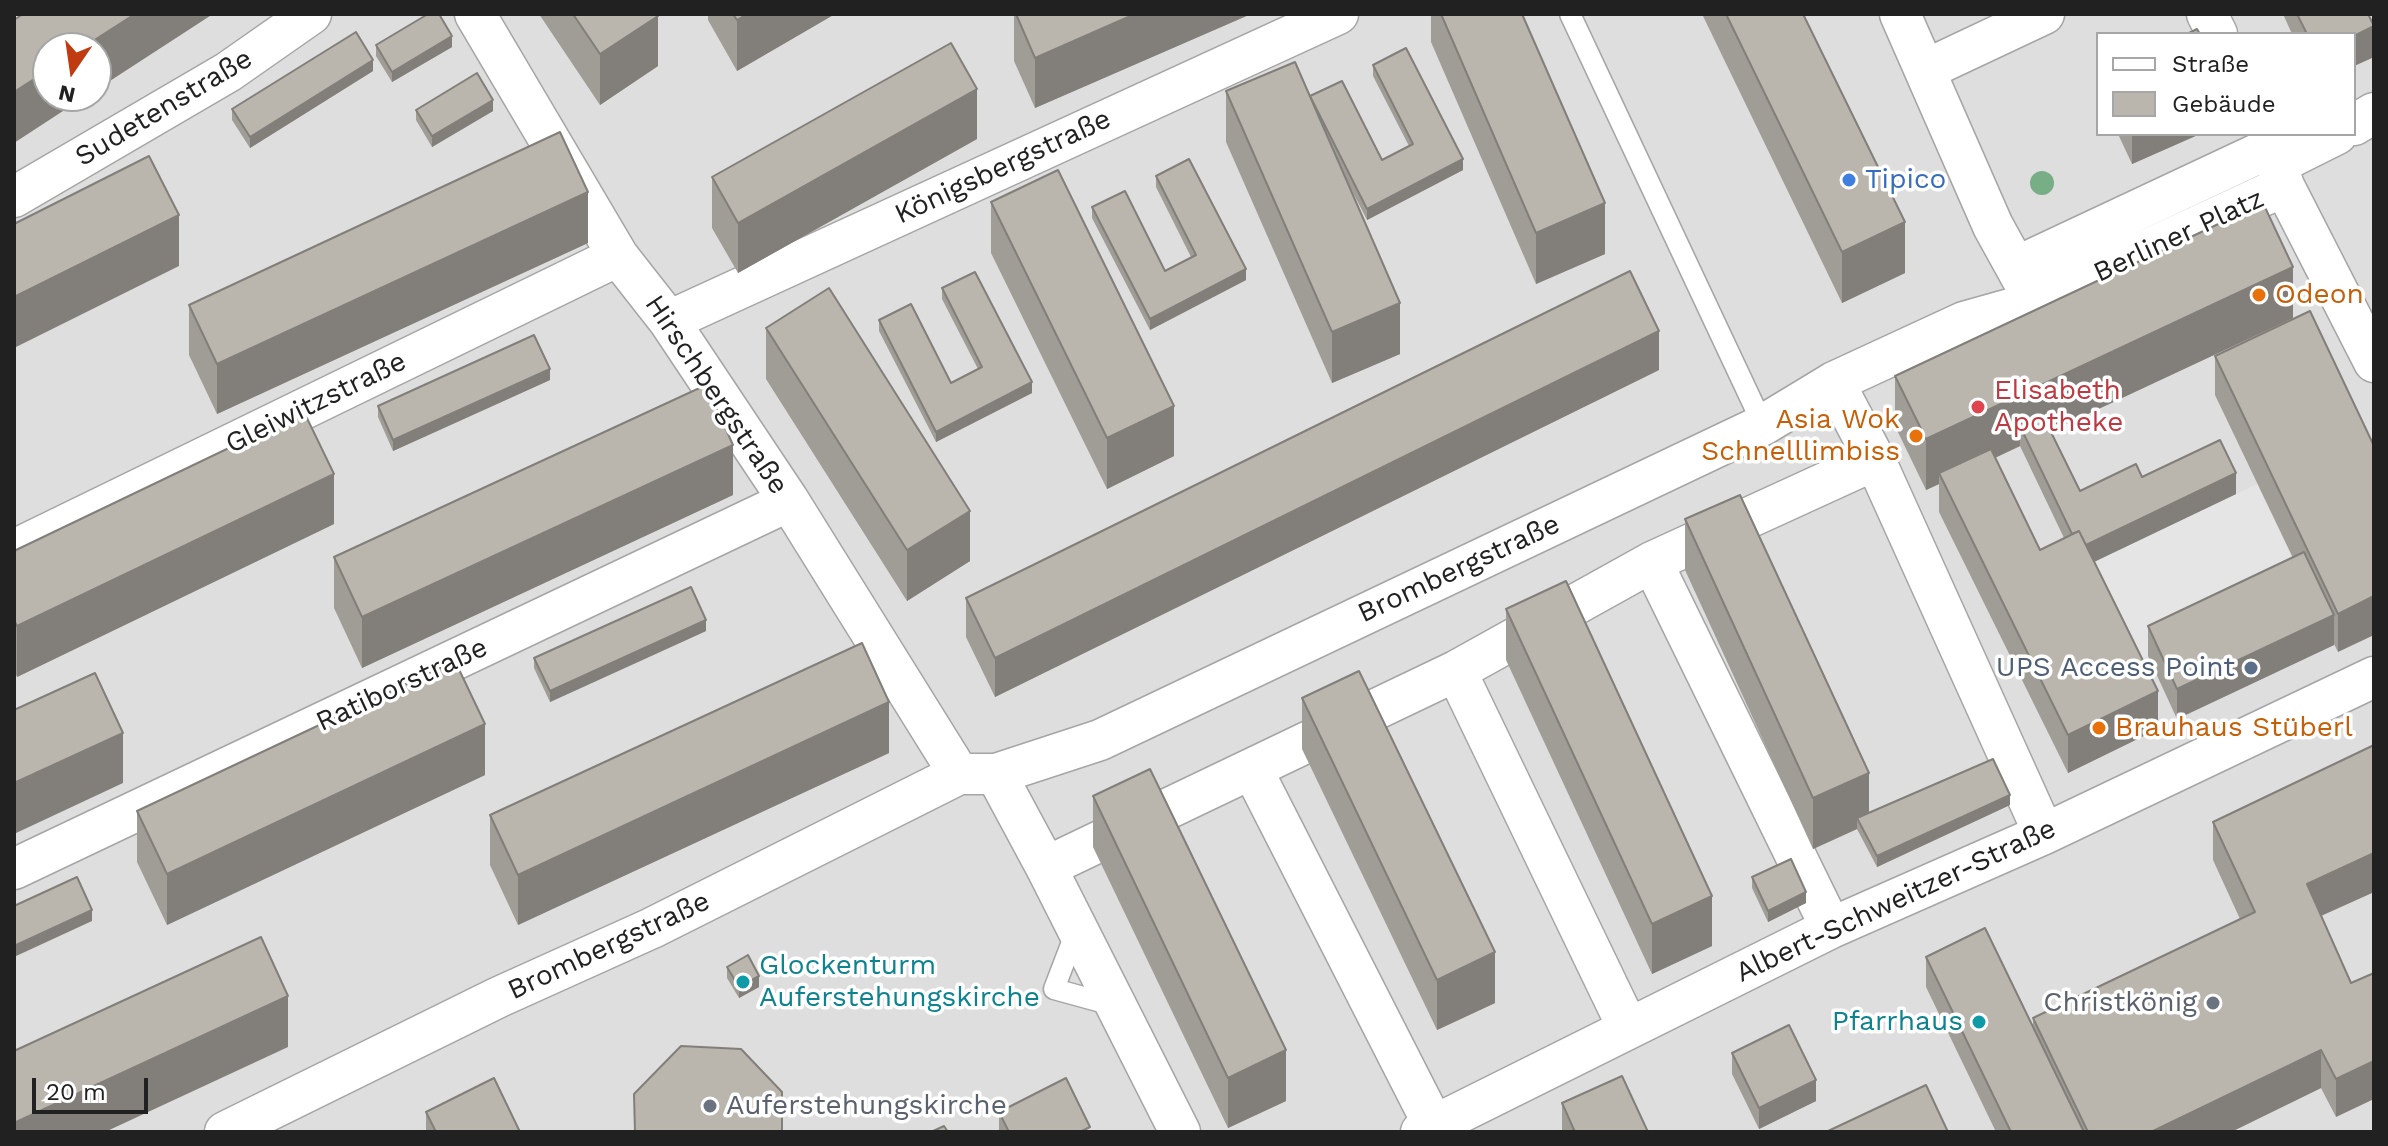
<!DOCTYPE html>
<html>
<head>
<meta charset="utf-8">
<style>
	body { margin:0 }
	#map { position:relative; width:2388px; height:1146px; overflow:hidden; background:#f0f0e8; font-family:"Work Sans",sans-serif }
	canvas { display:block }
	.frame { position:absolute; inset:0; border:16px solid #212121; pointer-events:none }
	.legend { position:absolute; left:2096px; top:32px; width:260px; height:104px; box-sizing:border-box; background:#fff; border:2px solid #a6a6a6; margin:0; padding:10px 14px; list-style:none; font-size:24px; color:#212121 }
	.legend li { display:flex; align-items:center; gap:16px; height:40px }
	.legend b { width:40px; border:2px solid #a6a6a6 }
	.north { position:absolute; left:32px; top:32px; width:80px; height:80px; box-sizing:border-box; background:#fff; border:2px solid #a6a6a6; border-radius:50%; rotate:193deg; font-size:22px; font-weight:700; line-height:32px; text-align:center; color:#212121 }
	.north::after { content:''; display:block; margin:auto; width:28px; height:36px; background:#c13b11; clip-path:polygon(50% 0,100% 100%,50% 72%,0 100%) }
	.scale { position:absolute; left:32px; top:1078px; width:116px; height:36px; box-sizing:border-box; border:4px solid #212121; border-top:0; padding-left:10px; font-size:24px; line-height:28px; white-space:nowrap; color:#212121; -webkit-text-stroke:6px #fff; paint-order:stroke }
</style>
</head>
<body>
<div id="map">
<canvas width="2388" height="1146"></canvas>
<div class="frame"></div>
<ul class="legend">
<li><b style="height:10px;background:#fff"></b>Straße</li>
<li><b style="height:22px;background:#bab6ae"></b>Gebäude</li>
</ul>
<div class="north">N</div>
<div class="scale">20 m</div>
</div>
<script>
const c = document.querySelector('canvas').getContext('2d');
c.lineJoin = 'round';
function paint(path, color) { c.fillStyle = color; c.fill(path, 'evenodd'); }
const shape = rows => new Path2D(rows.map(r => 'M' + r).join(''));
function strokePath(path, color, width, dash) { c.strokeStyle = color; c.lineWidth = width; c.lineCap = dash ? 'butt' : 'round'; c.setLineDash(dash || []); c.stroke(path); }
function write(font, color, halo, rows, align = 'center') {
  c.font = font + ' "Work Sans",sans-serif'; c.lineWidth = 7; c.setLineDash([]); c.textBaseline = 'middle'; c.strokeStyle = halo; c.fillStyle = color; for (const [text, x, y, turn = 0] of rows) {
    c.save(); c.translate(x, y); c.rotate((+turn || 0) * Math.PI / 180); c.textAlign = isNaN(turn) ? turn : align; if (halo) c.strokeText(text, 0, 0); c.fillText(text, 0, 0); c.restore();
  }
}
paint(shape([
	[14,14,2374,14,2374,1132,14,1132],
	[2098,34,2354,34,2354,134,2098,134],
	[48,48,96,48,96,96,48,96]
]), '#dfdede');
paint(shape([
	[2257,484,2304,583,2127,666,2079,569]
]), '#e5e5e5');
const lane = shape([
	[1570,14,1763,425],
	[1077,929,1054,989,1116,1006]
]);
const street = shape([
	[475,14,618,256,669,321,789,501,959,774],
	[1900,14,1993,226,2035,302],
	[2207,14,2217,34],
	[1925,70,2044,14],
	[2354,125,2374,113],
	[2276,161,2284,186,2374,362],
	[2277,164,2337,134],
	[14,197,228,72,311,14],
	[2016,267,2272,147],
	[669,321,1338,14],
	[1834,382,1875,460,2044,834],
	[14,550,618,256],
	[1652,562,1831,928],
	[1456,671,1628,1028],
	[1252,769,1434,1126],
	[996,774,1046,867,1180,1132],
	[1046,867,1456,671,1652,562,1875,460],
	[14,869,789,501],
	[225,1132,499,997,652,928,959,774,996,774,1100,740,1763,425,1834,382,1964,322,2035,302,2284,186],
	[1421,1132,1831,928,2044,834,2374,677]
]);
strokePath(lane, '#a5a5a5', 23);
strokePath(street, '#a5a5a5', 43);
strokePath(lane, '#fff', 20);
strokePath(street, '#fff', 40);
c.fillStyle = '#78ae86';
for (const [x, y] of [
	[2042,183]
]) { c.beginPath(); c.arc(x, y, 12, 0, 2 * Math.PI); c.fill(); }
paint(shape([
	[539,14,657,14,658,66,600,105],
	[708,14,835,14,737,71,708,20],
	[1014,14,1251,14,1035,108,1014,61],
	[1431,14,1522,14,1605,254,1536,284,1431,42],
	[1702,14,1803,14,1905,273,1842,303],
	[2283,14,2368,14,2374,57,2354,66,2354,34,2292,34],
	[376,45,452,47,392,82,376,56],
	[1373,65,1463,170,1367,220,1346,179,1400,354,1332,383,1226,142,1226,91,1310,96,1382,160,1409,146,1373,76],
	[373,71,250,148,232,120,232,109],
	[416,110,493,111,432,147,416,120],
	[2118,134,2200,134,2132,164],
	[977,139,738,273,712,228,712,177],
	[1156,176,1246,280,1150,330,1092,218,1092,207,1165,271,1191,257,1156,187],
	[991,202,1174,456,1107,489,991,253],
	[588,243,217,414,189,355,189,305],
	[942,288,1032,393,936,442,879,331,879,320,951,383,978,369,942,299],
	[2293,318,2051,431,2080,491,2142,477,2236,494,2094,562,2158,729,2068,773,1939,512,1939,484,1926,490,1895,426,1895,376],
	[2020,446,2064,538,2040,550,1995,458],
	[766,328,970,561,907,601,766,379],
	[2215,356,2374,446,2338,652,2334,644,2334,645,2177,719,2148,656,2148,626,2293,558,2215,395],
	[1659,370,995,697,966,637,966,598],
	[550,380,393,451,378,417,378,406],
	[733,495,362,668,334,608,334,557],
	[1685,519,1869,813,2010,805,1877,867,1857,829,1813,849,1685,570],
	[334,524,17,677,14,670,14,551],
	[1506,609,1712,946,1652,974,1506,660],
	[706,631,550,702,534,668,534,658],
	[1302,698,1495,1003,1437,1030,1302,749],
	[2374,745,2374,892,2321,916,2351,983,2336,1117,2321,1088,2231,1132,1996,1132,1926,987,1926,957,2033,1026,2033,1018,2240,919,2213,860,2213,822],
	[889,753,518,925,490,865,490,815],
	[485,775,167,925,137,862,137,811],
	[1093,796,1286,1101,1228,1128,1093,847],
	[1752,877,1806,903,1768,922,1752,888],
	[727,967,759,987,739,998,727,978],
	[1732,1053,1816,1101,1759,1129,1732,1074],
	[1562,1103,1575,1132,1562,1132],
	[426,1112,520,1132,426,1132],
	[999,1112,1090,1132,999,1132]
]), '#a09d96');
paint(shape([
	[135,14,213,14,96,90,96,48,82,48],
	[747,14,835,14,737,71,737,20],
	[1135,14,1251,14,1035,108,1035,58],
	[658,16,658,66,600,105,600,54],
	[2374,26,2374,57,2354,66,2354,36],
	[452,36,452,47,392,82,392,72],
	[373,60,373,71,250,148,250,137],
	[48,70,48,96,86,96,14,143,14,92],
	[977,89,977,139,738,273,738,223],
	[493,100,493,111,432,147,432,136],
	[2132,134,2200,134,2132,164],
	[1463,159,1463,170,1367,220,1367,209],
	[588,192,588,243,217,414,217,364],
	[1605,203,1605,254,1536,284,1536,233],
	[179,215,179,266,14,348,14,297],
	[1905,222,1905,273,1842,303,1842,252],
	[2293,267,2293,318,2028,442,2019,424,2020,446,1943,482,1939,473,1939,484,1926,490,1926,439],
	[1246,269,1246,280,1150,330,1150,319],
	[1400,303,1400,354,1332,383,1332,332],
	[1659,331,1659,370,995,697,995,658],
	[550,369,550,380,393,451,393,440],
	[1032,382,1032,393,936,442,936,432],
	[1174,406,1174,456,1107,489,1107,438],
	[733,445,733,495,362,668,362,617],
	[2236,473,2236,494,2079,569,2079,548],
	[334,474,334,524,17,677,17,626],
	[970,511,970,561,907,601,907,550],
	[2374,596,2374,635,2338,652,2338,614],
	[2334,615,2334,645,2177,719,2177,689],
	[706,620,706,631,550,702,550,691],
	[2158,691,2158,729,2068,773,2068,735],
	[889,702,889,753,518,925,518,875],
	[485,724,485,775,167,925,167,874],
	[123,733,123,783,14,834,14,783],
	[1869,773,1869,824,1857,818,1857,829,1813,849,1813,798],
	[2010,795,2010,805,1877,867,1877,856],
	[2374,853,2374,892,2307,922,2307,884],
	[1806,892,1806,903,1768,922,1768,911],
	[1712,896,1712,946,1652,974,1652,924],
	[92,910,92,921,14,957,14,946],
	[1495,952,1495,1003,1437,1030,1437,980],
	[759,976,759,987,739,998,739,987],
	[288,996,288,1047,105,1132,14,1132,14,1123],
	[1286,1050,1286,1101,1228,1128,1228,1078],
	[2321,1050,2321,1088,2231,1132,2151,1132],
	[2374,1061,2374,1099,2336,1117,2336,1079],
	[1816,1080,1816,1101,1759,1129,1759,1108]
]), '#827f7a');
const building = shape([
	[23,14,135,14,82,48,48,48,48,70,14,92,14,20,23,14],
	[428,14,439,14,452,36,392,72,376,45,428,14],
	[573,14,657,14,658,16,600,54,573,14],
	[733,14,747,14,737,20,733,14],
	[1016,14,1135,14,1035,58,1016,14],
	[1441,14,1522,14,1605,203,1536,233,1441,14],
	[1726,14,1803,14,1905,222,1842,252,1726,14],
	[2297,14,2368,14,2374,26,2354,36,2354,34,2307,34,2297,14],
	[2197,29,2200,34,2187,34,2197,29],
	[356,32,373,60,250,137,232,109,356,32],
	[951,43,977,89,738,223,712,177,951,43],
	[1406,48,1463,159,1367,209,1310,96,1342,81,1382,160,1413,144,1373,65,1406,48],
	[1295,62,1400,303,1332,332,1226,91,1295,62],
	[477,73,493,100,432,136,416,110,477,73],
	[560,132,588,192,217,364,189,305,560,132],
	[149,156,179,215,14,297,14,224,149,156],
	[1189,159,1246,269,1150,319,1092,207,1125,191,1165,271,1196,255,1156,176,1189,159],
	[1058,170,1174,406,1107,438,991,202,1058,170],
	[2263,203,2293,267,1926,439,1895,376,2263,203],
	[1630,271,1659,331,995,658,966,598,1630,271],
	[975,272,1032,382,936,432,879,320,911,304,951,383,982,367,942,288,975,272],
	[829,288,970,511,907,550,766,328,829,288],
	[2310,311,2374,446,2374,596,2338,614,2215,356,2310,311],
	[534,335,550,369,393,440,378,406,534,335],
	[706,385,733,445,362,617,334,557,706,385],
	[304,412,334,474,17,626,14,620,14,551,304,412],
	[2042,414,2080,491,2136,464,2142,477,2220,440,2236,473,2086,545,2079,531,2072,534,2019,424,2042,414],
	[1991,449,2040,550,2079,531,2158,691,2068,735,1939,473,1991,449],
	[1740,495,1869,773,1813,798,1685,519,1740,495],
	[2304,552,2334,615,2177,689,2148,626,2304,552],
	[1566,581,1712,896,1652,924,1506,609,1566,581],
	[691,587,706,620,550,691,534,658,691,587],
	[862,643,889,702,518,875,490,815,862,643],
	[455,661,485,724,167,874,137,811,455,661],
	[1359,671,1495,952,1437,980,1302,698,1359,671],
	[95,673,123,733,14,783,14,710,95,673],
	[2374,745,2374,853,2307,884,2351,983,2374,973,2374,1061,2336,1079,2321,1050,2151,1132,2088,1132,2033,1018,2255,912,2213,822,2374,745],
	[1993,759,2010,795,1877,856,1857,818,1993,759],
	[1150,769,1286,1050,1228,1078,1093,796,1150,769],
	[1791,859,1806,892,1768,911,1752,877,1791,859],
	[77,877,92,910,14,946,14,906,77,877],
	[1985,928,2084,1132,2011,1132,1926,957,1985,928],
	[261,937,288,996,14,1123,14,1051,261,937],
	[748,955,759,976,739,987,727,967,748,955],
	[1789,1025,1816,1080,1759,1108,1732,1053,1789,1025],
	[681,1046,741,1049,782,1092,782,1132,635,1132,634,1094,681,1046],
	[1622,1076,1648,1132,1575,1132,1562,1103,1622,1076],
	[494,1078,520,1132,436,1132,426,1112,494,1078],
	[1066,1078,1090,1127,1080,1132,1009,1132,999,1112,1066,1078],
	[1926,1085,1948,1132,1826,1132,1926,1085],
	[944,1126,948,1132,931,1132,944,1126]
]);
paint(building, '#bab6ae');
strokePath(building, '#827f7a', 2);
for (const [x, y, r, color] of [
	[1849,180,8,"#3f7fe0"],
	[2259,295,8,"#e8710a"],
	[1978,407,8,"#e0444e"],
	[1916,436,8,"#e8710a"],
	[2251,668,8,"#5c6f8a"],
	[2099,728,8,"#e8710a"],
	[743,982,8,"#0f9aa8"],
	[2213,1003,8,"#6b7280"],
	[1979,1022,8,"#0f9aa8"],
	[710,1106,8,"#6b7280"]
]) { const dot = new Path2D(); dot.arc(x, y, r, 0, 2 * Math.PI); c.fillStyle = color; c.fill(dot); strokePath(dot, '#fff', 3); }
write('28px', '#212121', '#fff', [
	["Sudetenstraße",164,108,-31],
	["Königsbergstraße",1003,167,-25],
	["Berliner Platz",2179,236,-25],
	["Hirschbergstraße",716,395,56],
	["Gleiwitzstraße",316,403,-26],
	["Brombergstraße",1459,569,-25],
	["Ratiborstraße",402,685,-25],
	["Albert-Schweitzer-Straße",1896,901,-25],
	["Brombergstraße",609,946,-25]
]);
write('28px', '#366cbe', '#fff', [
	["Tipico",1865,180]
], 'left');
write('28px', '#c56008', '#fff', [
	["Odeon",2275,295],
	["Asia Wok",1900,420,"right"],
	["Schnelllimbiss",1900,452,"right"],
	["Brauhaus Stüberl",2115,728]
], 'left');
write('28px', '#be3a42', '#fff', [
	["Elisabeth",1994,391],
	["Apotheke",1994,423]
], 'left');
write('28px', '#4e5e75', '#fff', [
	["UPS Access Point",2235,668]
], 'right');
write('28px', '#0d838f', '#fff', [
	["Glockenturm",759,966],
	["Auferstehungskirche",759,998],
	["Pfarrhaus",1963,1022,"right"]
], 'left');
write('28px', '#5b616d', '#fff', [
	["Christkönig",2197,1003],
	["Auferstehungskirche",726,1106,"left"]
], 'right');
</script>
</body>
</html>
